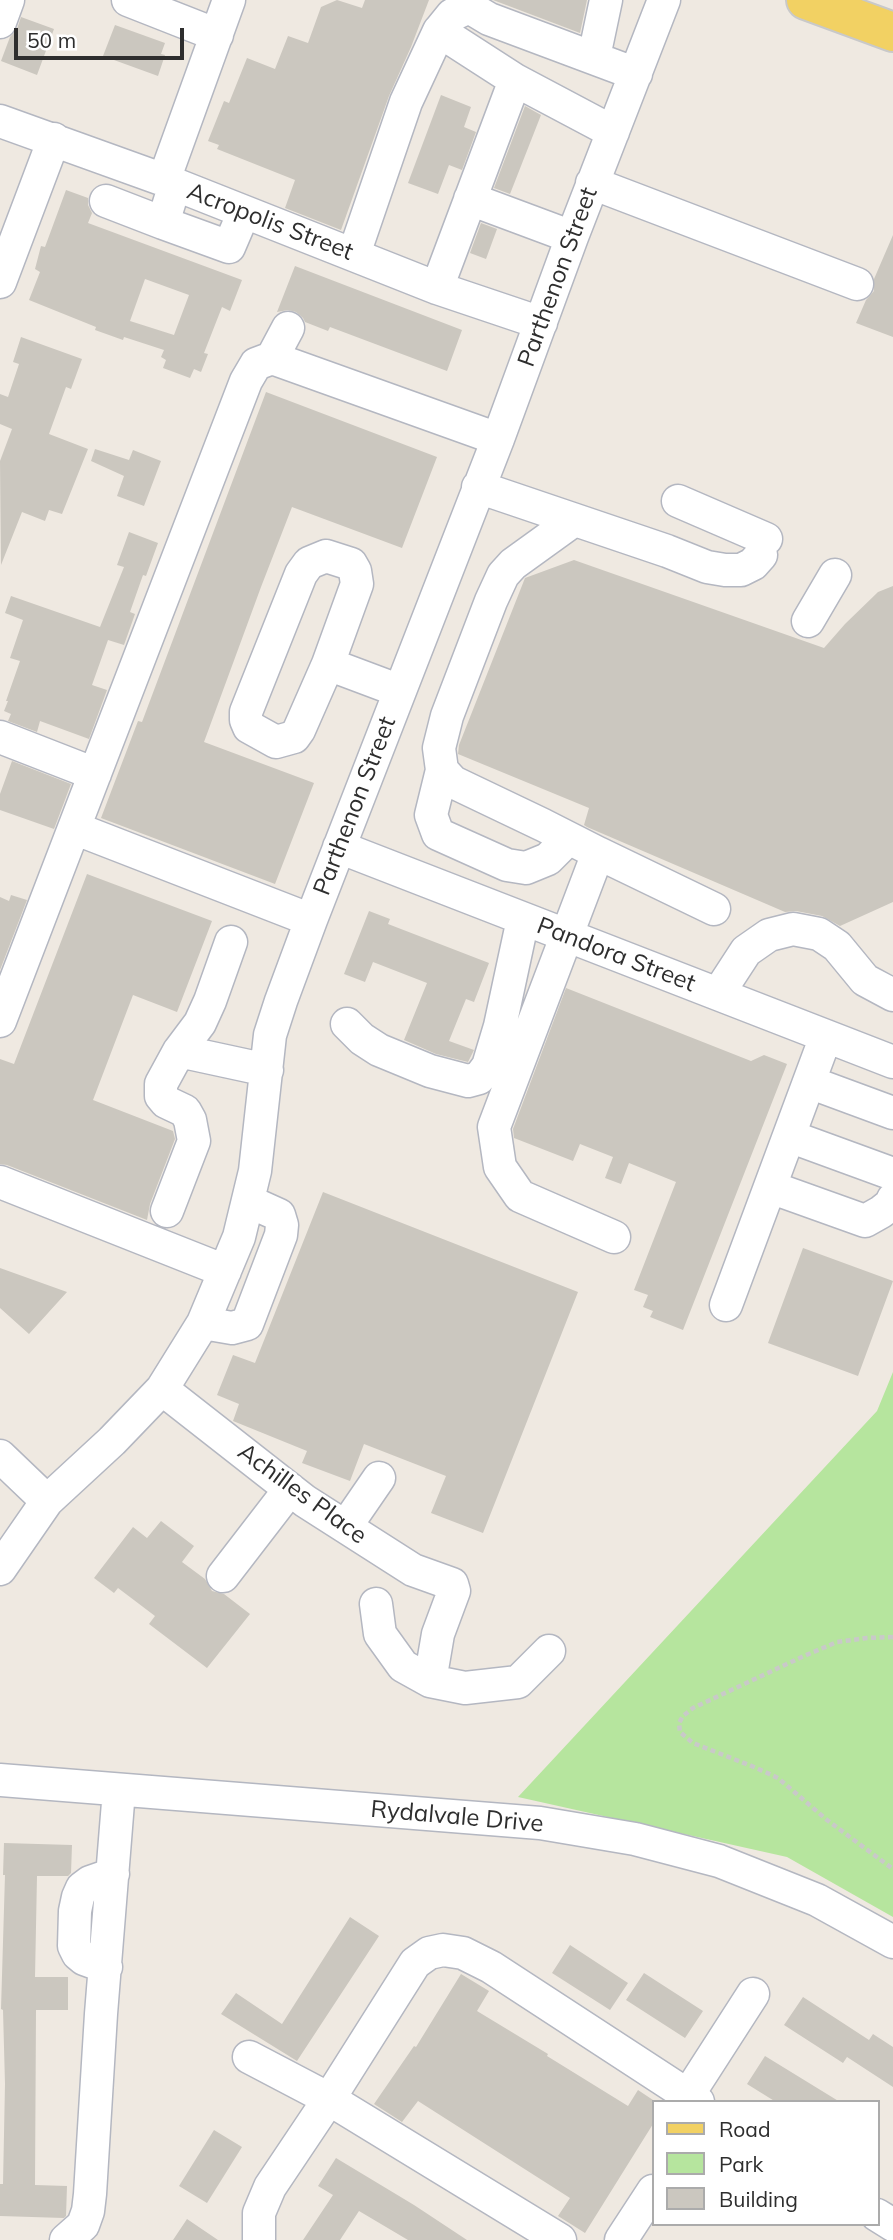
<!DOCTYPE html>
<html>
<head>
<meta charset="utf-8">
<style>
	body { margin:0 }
	#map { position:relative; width:893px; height:2240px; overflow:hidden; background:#efe9e1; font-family:Mulish,sans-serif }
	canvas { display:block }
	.legend { position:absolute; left:652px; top:2100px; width:228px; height:126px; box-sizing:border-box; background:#fff; border:2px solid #ababab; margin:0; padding:9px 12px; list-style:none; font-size:21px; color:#2e2e2e }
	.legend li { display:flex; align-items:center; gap:14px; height:35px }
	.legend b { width:35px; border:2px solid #ababab }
	.scale { position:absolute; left:14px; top:28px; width:170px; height:32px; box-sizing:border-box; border:4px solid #2e2e2e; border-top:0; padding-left:9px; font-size:21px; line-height:24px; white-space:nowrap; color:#2e2e2e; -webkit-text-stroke:5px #fff; paint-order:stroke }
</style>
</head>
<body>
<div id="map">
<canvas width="893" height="2240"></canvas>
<ul class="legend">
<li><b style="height:9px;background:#f2d163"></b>Road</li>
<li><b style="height:19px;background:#b6e59e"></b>Park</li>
<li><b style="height:19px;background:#cbc7bf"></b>Building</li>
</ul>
<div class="scale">50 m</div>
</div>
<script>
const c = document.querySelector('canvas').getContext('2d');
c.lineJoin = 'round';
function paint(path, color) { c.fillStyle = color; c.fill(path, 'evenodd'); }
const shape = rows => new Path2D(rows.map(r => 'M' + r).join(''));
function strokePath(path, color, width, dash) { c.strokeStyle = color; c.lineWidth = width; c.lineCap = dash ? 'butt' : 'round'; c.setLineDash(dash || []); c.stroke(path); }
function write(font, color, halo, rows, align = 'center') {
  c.font = font + ' Mulish,sans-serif'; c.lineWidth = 6; c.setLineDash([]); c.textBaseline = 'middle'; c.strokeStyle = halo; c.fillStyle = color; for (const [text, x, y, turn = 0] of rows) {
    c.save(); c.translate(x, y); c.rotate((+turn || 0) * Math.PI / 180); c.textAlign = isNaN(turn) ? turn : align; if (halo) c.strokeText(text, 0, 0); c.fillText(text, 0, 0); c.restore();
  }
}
paint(shape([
	[893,1372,893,1917,787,1857,518,1797,877,1411]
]), '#b6e59e');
paint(shape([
	[337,0,362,8,365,0,429,0,411,47,389,96,341,230,285,208,295,180,217,149,219,145,208,141,224,101,229,103,247,58,275,69,288,36,308,43,321,7],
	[493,0,587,0,580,33],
	[21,17,54,29,37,75,1,61,10,37,17,29],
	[115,25,165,43,161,54,165,55,158,76,103,56],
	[441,95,471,107,464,127,476,132,462,170,449,165,438,194,408,183],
	[525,106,541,115,510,194,494,188],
	[66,190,88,198,88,205,92,213,88,223,242,280,230,311,222,307,204,353,208,354,201,372,194,369,190,378,163,368,166,360,161,357,164,350,124,337,123,340,95,330,96,327,29,300,40,272,35,269,41,246,45,247],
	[145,279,189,295,174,335,130,321],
	[481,223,497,229,486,259,470,253],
	[893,235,893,337,856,323,866,300,874,291,874,279],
	[295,266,462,330,447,371,330,327,328,331,305,322,303,318,296,312,288,310,277,312],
	[21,337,82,359,71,389,66,387,49,434,88,449,62,514,49,510,45,521,22,512,1,565,0,461,12,429,0,424,0,394,8,397,19,364,13,362],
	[266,392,437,457,402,548,292,507,261,587,204,742,314,783,275,884,101,818,138,721,142,722],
	[95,449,129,460,133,450,161,461,144,506,117,496,124,476,91,461],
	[129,532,158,543,146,576,143,575,130,612,135,614,124,645,108,640,92,685,107,690,89,739,40,721,37,732,8,721,11,714,4,711,8,701,6,701,20,661,10,658,23,620,5,613,11,596,100,627,124,567,117,565],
	[574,560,824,648,845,624,878,592,893,586,893,902,840,926,822,916,796,911,785,912,587,827,584,825,589,808,458,754,459,745,525,578],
	[12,761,71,784,54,829,0,810,0,794],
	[87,874,212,921,177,1012,133,995,93,1100,173,1131,175,1139,150,1204,147,1220,7,1165,0,1164,0,1059,14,1064],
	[11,895,27,900,0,970,0,897,9,901],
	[369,911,390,919,388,924,489,963,474,1002,466,999,449,1041,474,1050,468,1062,436,1054,404,1040,427,983,373,962,365,982,344,974],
	[566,988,751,1061,764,1055,787,1064,683,1330,650,1317,653,1311,643,1307,648,1295,634,1290,676,1182,629,1163,621,1184,605,1178,613,1157,580,1144,573,1161,514,1138,513,1129],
	[323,1192,578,1292,483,1533,431,1513,446,1476,364,1444,350,1481,302,1463,307,1451,233,1421,239,1404,217,1395,233,1355,255,1363],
	[803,1248,893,1281,858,1376,768,1343],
	[0,1268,67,1292,29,1334,0,1308],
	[161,1521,194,1546,182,1562,205,1579,212,1591,224,1594,250,1614,207,1668,149,1624,155,1616,118,1588,114,1593,94,1578,133,1527,147,1538],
	[4,1843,72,1845,71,1873,68,1876,37,1876,35,1977,68,1977,68,2010,36,2010,35,2185,67,2186,66,2216,64,2218,0,2216,0,2184,3,2184,5,2084,3,2010,1,2009,5,1875,3,1875],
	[350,1917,379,1936,297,2061,221,2014,236,1993,282,2024],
	[570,1945,628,1983,610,2010,552,1973],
	[644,1973,703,2011,685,2038,626,2000],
	[461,1974,489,1991,477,2011,548,2054,547,2056,628,2106,638,2090,653,2100,653,2124,585,2233,558,2216,570,2198,418,2101,402,2122,374,2104,414,2046,416,2047],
	[803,1997,869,2040,873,2034,893,2047,893,2087,847,2057,843,2063,784,2025],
	[765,2056,840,2102,776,2102,747,2084],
	[214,2130,242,2147,207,2203,179,2186],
	[336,2158,414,2205,467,2240,408,2240,359,2211,340,2240,303,2240,333,2195,318,2186],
	[187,2219,218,2240,173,2240]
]), '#cbc7bf');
const minor = shape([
	[128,0,217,35],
	[469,0,469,7,489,19,636,74],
	[0,22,8,0],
	[439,31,515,80],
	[594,57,606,0],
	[0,121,164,180,437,288,541,323],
	[164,180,229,0],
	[592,183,857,284],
	[175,184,163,223,229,247,244,212],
	[470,199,572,237],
	[106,201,163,223],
	[354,254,406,102,439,31,452,15,469,7],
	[0,282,54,139],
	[437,288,515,80,613,132],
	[272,358,288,328],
	[478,487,667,551,707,567,725,570,741,570,753,564,761,555],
	[678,501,766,539],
	[574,520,513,564,503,575,491,601,447,716,439,748,442,770,453,782,543,825,598,853,494,1127,500,1167,520,1196,614,1237],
	[326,556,351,564,355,571,357,584,328,664,299,730,294,737,276,742,249,727,246,720,246,712,301,574,309,563,326,556],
	[808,621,835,575],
	[328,664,400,691],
	[0,737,95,774],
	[442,770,431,815,438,834,507,865,526,868,548,859,568,839],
	[339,847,893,1062],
	[598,853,714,909],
	[311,920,74,828,246,381,256,364,272,358,498,439],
	[718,994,746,951,769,935,793,929,819,934,837,946,865,980,893,995],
	[0,1021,74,828],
	[347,1024,362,1039,379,1050,430,1071,468,1081,479,1078,488,1066,500,1026,523,919],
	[179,1051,267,1070],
	[809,1082,893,1113],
	[789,1136,893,1174],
	[0,1182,225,1271],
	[770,1187,865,1221,881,1212,891,1204,893,1199],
	[167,1211,194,1141,190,1120,185,1111,166,1102,161,1096,161,1084,179,1051,200,1023,210,1001,231,942],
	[726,1305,826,1036],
	[203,1323,232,1328,247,1324,281,1235,282,1225,279,1215,248,1201],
	[162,1389,305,1501,413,1570,452,1584,454,1591,438,1634,430,1681],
	[0,1456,47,1501],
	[346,1526,379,1478],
	[0,1569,47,1501,112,1441,162,1389,203,1323,239,1237,255,1171,270,1035,281,1001,311,920,498,439,572,237,664,0],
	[223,1576,290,1489],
	[376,1604,380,1634,403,1666,430,1681,465,1688,518,1682,549,1651],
	[0,1780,540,1823,635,1839,719,1861,817,1900,893,1942],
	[106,1967,84,1959,78,1954,74,1946,75,1911,78,1897,82,1888,90,1882,113,1874],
	[249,2057,329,2099,560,2240],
	[688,2095,753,1994],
	[877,2215,893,2225],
	[66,2240,83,2225,88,2211,90,2194,101,2014,119,1790],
	[259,2240,259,2213,270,2187,329,2099,415,1963,429,1953,443,1950,463,1953,491,1967,698,2102],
	[621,2240,653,2191]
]);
const major = shape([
	[806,0,893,32]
]);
strokePath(minor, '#b4b7c1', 35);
strokePath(major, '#c9c9c9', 42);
strokePath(shape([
	[893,1637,867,1638,837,1642,804,1656,693,1708,683,1716,679,1723,680,1732,693,1743,754,1767,778,1778,827,1820,893,1869]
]), '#c9c9c9', 4.5, [5, 3.5]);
strokePath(minor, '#fff', 32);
strokePath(major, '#f2d163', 38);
write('24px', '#2e2e2e', '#fff', [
	["Acropolis Street",270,222,21],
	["Parthenon Street",558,277,-70],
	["Parthenon Street",355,806,-69],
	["Pandora Street",616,955,21],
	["Achilles Place",302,1494,36],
	["Rydalvale Drive",457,1817,5]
]);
</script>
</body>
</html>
